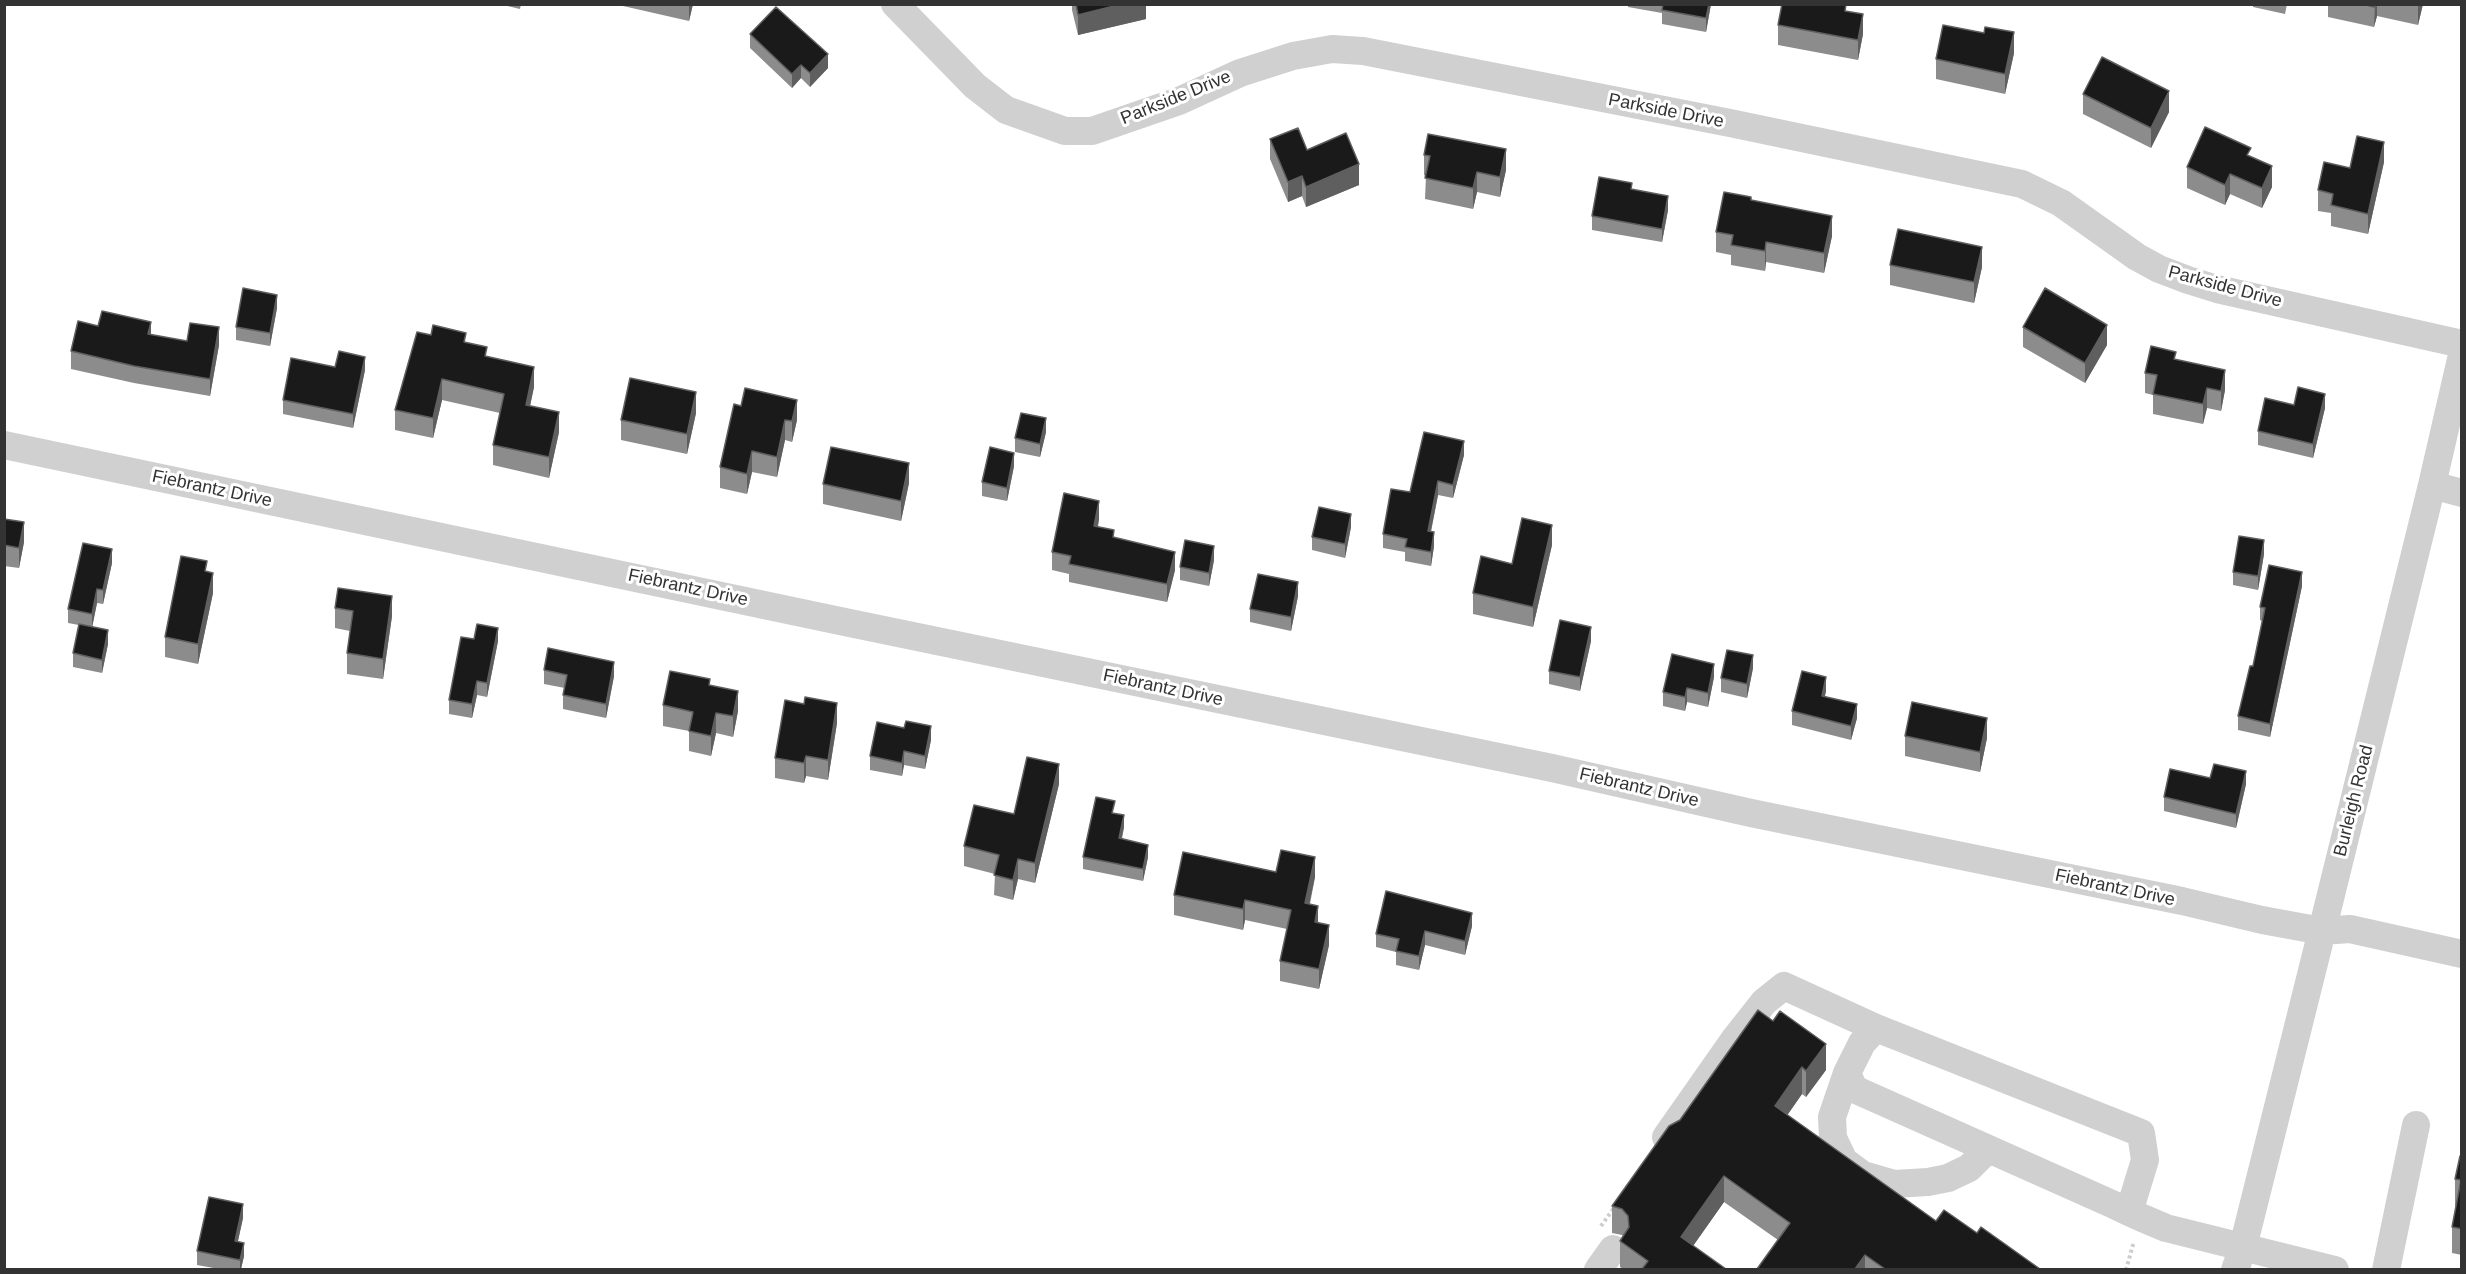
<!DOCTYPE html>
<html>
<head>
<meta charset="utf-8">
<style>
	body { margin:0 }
	#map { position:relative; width:2466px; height:1274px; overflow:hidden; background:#fff; font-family:Arial,sans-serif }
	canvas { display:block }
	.frame { position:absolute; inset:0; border:6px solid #333; pointer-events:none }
</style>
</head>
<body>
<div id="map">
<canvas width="2466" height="1274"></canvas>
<div class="frame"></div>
</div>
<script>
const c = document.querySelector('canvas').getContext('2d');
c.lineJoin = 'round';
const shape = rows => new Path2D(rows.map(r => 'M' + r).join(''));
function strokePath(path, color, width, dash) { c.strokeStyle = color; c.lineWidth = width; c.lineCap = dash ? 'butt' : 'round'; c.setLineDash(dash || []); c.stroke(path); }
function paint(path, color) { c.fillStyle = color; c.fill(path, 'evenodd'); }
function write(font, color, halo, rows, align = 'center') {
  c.font = font + ' Arial,sans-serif'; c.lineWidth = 6; c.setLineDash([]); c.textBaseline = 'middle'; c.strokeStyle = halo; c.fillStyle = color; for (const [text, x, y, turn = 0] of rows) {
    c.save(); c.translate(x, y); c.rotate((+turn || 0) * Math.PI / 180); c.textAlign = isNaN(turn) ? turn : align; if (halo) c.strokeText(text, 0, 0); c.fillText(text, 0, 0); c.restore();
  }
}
strokePath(shape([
	[1601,1226,1614,1208],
	[2126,1270,2134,1241]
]), '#cdcdcd', 4, [3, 3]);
strokePath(shape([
	[895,4,975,86,1006,110,1065,131,1092,131,1179,101,1240,73,1293,56,1332,49,1363,51,1730,123,2022,184,2061,203,2137,257,2159,269,2188,280,2217,289,2462,344],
	[4,445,840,621,1552,768,1751,813,2182,901,2262,920,2322,931,2350,929,2462,954],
	[2432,485,2462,493],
	[1847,1073,1832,1117,1833,1138,1844,1161,1863,1175,1894,1184,1928,1182,1948,1178,1969,1168,1988,1149],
	[1666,1137,1734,1040,1764,1002,1784,986,1876,1028],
	[2129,1212,2145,1160,2141,1133,1876,1028,1862,1043,1847,1073,1854,1089,2112,1204,2129,1212,2140,1217,2166,1228,2335,1270],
	[1598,1270,1613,1249],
	[2235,1270,2243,1247,2322,931,2432,485,2462,355],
	[2386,1270,2416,1125]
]), '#d0d0d0', 28);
paint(shape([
	[499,4,521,4,520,9],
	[623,4,693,4,689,21,623,6],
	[1072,4,1146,4,1146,19,1078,35,1072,10],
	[1628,4,1711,4,1706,32,1662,24,1662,13,1628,7],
	[2253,4,2287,4,2285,14,2253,7],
	[2328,4,2423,4,2418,25,2377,16,2374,27,2328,17],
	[1846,11,1863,34,1858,60,1778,45,1778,25],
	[1984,33,2014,53,2005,94,1936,79,1936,59],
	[750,34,828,68,810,87,801,78,792,88,750,48],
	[2083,94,2169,112,2151,148,2083,114],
	[1270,139,1307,150,1359,185,1306,207,1302,196,1288,202,1270,159],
	[1424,155,1506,170,1500,197,1477,192,1473,209,1425,199,1426,176,1424,175],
	[2251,157,2272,187,2262,208,2230,194,2225,205,2187,188,2187,167],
	[2384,162,2368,234,2331,226,2331,213,2318,211,2318,190,2350,168],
	[1751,200,1832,236,1824,273,1766,262,1765,271,1731,265,1731,255,1716,252,1716,232],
	[1668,210,1662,242,1592,230,1592,216],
	[1890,265,1982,267,1974,303,1890,285],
	[277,308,270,346,236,340,236,327],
	[98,326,187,341,219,345,210,396,134,383,71,369,71,351],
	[2023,327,2107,345,2085,383,2023,347],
	[466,342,487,357,534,387,530,406,559,432,549,478,493,465,493,445,500,413,442,400,433,438,395,430,395,410],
	[2176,360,2225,390,2221,411,2207,408,2203,424,2153,414,2153,395,2145,393,2145,373],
	[335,367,365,370,353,428,283,414,283,400],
	[734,404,797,420,792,442,785,440,777,477,752,472,747,494,720,488,720,467],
	[2294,405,2325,408,2313,458,2258,445,2258,431],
	[696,413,687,454,621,440,621,420],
	[1046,432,1040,457,1015,452,1015,438],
	[1464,455,1453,498,1438,495,1431,532,1434,546,1431,566,1405,561,1405,552,1383,548,1383,534,1410,492],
	[1014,466,1007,501,982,496,982,482],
	[909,483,901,521,823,504,823,484],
	[4,519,24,542,19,568,4,566],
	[1099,519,1098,527,1114,537,1175,570,1167,602,1069,582,1069,574,1052,570,1052,552],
	[1351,527,1345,558,1312,550,1312,537],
	[1552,545,1533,627,1473,614,1473,593,1512,564],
	[2264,554,2258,590,2233,585,2233,572],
	[1214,560,1209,586,1180,580,1180,567],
	[112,563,103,604,97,603,92,627,108,644,102,673,73,667,73,653,79,625,68,623,68,609],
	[207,572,213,593,198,664,165,657,165,637],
	[2302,586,2270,737,2238,730,2238,716,2253,666,2262,621,2260,620,2260,607],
	[1298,596,1291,631,1250,622,1250,609],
	[335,608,392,616,383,679,347,674,347,653,350,631,335,628],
	[474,639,498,641,487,697,477,695,472,718,449,714,449,700],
	[1591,641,1580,691,1549,684,1549,671],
	[1753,668,1747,698,1721,692,1721,678],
	[544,670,614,676,606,718,563,709,563,695,565,688,544,684],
	[1714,677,1708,707,1687,702,1685,711,1663,706,1663,692],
	[1826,691,1825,696,1857,718,1851,740,1792,725,1792,711],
	[663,705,738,711,733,737,716,733,711,756,689,751,689,731,663,726],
	[837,723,828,780,806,776,804,783,775,778,775,758],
	[1905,736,1987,738,1980,772,1905,756],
	[931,740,925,769,904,765,902,776,870,770,870,756],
	[2210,778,2246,784,2236,828,2164,811,2164,797],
	[1059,784,1035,883,1018,879,1013,900,994,895,995,874,964,866,964,846],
	[1115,813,1124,827,1122,839,1148,857,1143,881,1083,869,1083,857],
	[1276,872,1315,877,1310,904,1329,945,1319,989,1280,981,1280,961,1287,929,1245,920,1243,930,1174,915,1174,895],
	[1472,926,1465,955,1425,945,1419,970,1396,965,1396,952,1376,947,1376,934],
	[1758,1010,1826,1070,1806,1097,1802,1094,1787,1115,1936,1221,1977,1233,2040,1269,1757,1269,1778,1240,1724,1202,1693,1246,1726,1269,1623,1269,1620,1267,1620,1241,1623,1236,1622,1235,1612,1233,1612,1206,1680,1120],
	[2462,1156,2462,1255,2452,1253,2452,1227,2456,1206,2455,1206,2455,1179],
	[243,1218,238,1241,244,1256,241,1269,219,1269,197,1265,197,1251]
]), '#8c8c8c');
paint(shape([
	[689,4,693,4,689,21],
	[1122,4,1146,4,1146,19,1078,35,1078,15],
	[1709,4,1711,4,1706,32,1706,18],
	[2375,4,2377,4,2377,16,2374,27],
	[2423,4,2418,25,2418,5],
	[1863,14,1863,34,1858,60,1858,40],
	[2014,32,2014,53,2005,94,2005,74],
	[828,54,828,68,810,87,810,73],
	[801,65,801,78,792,88,792,74],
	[2169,91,2169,112,2151,148,2151,128],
	[2384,142,2384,162,2368,234,2368,214],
	[1506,149,1506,170,1500,197,1500,177],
	[1359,164,1359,185,1306,207,1306,187],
	[2272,166,2272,187,2262,208,2262,188],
	[1477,172,1477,192,1473,209,1473,188],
	[2230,174,2230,194,2225,205,2225,185],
	[1302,176,1302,196,1288,202,1288,182],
	[1668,196,1668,210,1662,242,1662,229],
	[1832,216,1832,236,1824,273,1824,253],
	[1766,242,1766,262,1765,271,1765,251],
	[1982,247,1982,267,1974,303,1974,282],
	[277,295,277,308,270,346,270,333],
	[151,322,151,339,148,334],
	[2107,325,2107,345,2085,383,2085,363],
	[219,327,219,345,210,396,210,379],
	[365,357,365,370,353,428,353,414],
	[534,367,534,387,526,425,526,405],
	[2225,370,2225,390,2221,411,2221,391],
	[442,379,442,400,433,438,433,418],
	[2207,388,2207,408,2203,424,2203,404],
	[696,392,696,413,687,454,687,434],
	[2325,394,2325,408,2313,458,2313,444],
	[797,400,797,420,792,442,792,421],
	[559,412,559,432,549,478,549,457],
	[1046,418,1046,432,1040,457,1040,444],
	[785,420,785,440,777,477,777,457],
	[1464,441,1464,455,1453,498,1453,485],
	[752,451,752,472,747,494,747,474],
	[1014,453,1014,466,1007,501,1007,488],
	[909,463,909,483,901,521,901,501],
	[1438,481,1438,495,1428,545,1428,531],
	[1099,501,1099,519,1094,545,1094,526],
	[1351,514,1351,527,1345,558,1345,544],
	[24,522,24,542,19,568,19,548],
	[1552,525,1552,545,1533,627,1533,607],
	[1434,532,1434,546,1431,566,1431,552],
	[2264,540,2264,554,2258,590,2258,576],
	[1214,546,1214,560,1209,586,1209,573],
	[112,549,112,563,103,604,103,590],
	[1175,552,1175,570,1167,602,1167,584],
	[2302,572,2302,586,2270,737,2270,724],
	[213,573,213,593,198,664,198,644],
	[1298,582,1298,596,1291,631,1291,617],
	[97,589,97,603,92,628,92,614],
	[392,596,392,616,383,679,383,659],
	[1591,627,1591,641,1580,691,1580,677],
	[498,628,498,641,487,697,487,683],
	[108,630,108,644,102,673,102,660],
	[1753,655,1753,668,1747,698,1747,684],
	[614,662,614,676,606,718,606,704],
	[1714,664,1714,677,1708,707,1708,693],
	[1826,677,1826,691,1822,709,1822,696],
	[477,681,477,695,472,718,472,704],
	[1687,688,1687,702,1685,711,1685,697],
	[738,691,738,711,733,737,733,716],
	[837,703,837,723,828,780,828,760],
	[1857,704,1857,718,1851,740,1851,726],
	[716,713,716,733,711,756,711,736],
	[1987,718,1987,738,1980,772,1980,752],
	[931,726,931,740,925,769,925,756],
	[904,751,904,765,902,776,902,763],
	[806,756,806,776,804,783,804,763],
	[1059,764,1059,784,1035,883,1035,863],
	[2246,771,2246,784,2236,828,2236,814],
	[1124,815,1124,827,1119,850,1119,838],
	[1148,845,1148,857,1143,881,1143,869],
	[1315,857,1315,877,1305,923,1305,903],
	[1018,859,1018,879,1013,900,1013,880],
	[1245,900,1245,920,1243,930,1243,909],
	[1318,906,1318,926,1315,922],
	[1472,913,1472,926,1465,955,1465,941],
	[1329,925,1329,945,1319,989,1319,969],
	[1425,931,1425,945,1419,970,1419,956],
	[1826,1044,1826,1070,1806,1097,1806,1071],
	[1802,1067,1802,1094,1775,1133,1775,1106],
	[1724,1176,1724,1202,1681,1263,1681,1237],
	[243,1204,243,1218,235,1254,235,1241],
	[244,1243,244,1256,241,1269,240,1269,240,1260],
	[1865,1255,1865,1269,1855,1269]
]), '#5f5f5f');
const building = shape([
	[1076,4,1122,4,1078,15,1076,4],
	[1663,4,1709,4,1706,18,1662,10,1663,4],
	[1782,4,1846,4,1845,11,1863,14,1858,40,1778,25,1782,4],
	[2362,4,2375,4,2374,7,2362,4],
	[776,7,828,54,810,73,801,65,792,74,750,34,776,7],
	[1943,25,1984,33,1985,27,2014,32,2005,74,1936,59,1943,25],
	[2102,57,2169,91,2151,128,2083,94,2102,57],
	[2205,127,2251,148,2247,155,2272,166,2262,188,2230,174,2225,185,2187,167,2205,127],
	[1298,128,1307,150,1346,133,1359,164,1306,187,1302,176,1288,182,1270,139,1298,128],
	[1428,134,1506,149,1500,177,1477,172,1473,188,1425,178,1430,156,1424,155,1428,134],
	[2357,136,2384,142,2368,214,2331,205,2333,194,2318,190,2324,162,2350,168,2357,136],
	[1599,177,1632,183,1631,189,1668,196,1662,229,1592,216,1599,177],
	[1724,192,1751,197,1751,200,1832,216,1824,253,1766,242,1765,251,1731,245,1733,235,1716,232,1724,192],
	[1898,229,1982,247,1974,282,1890,265,1898,229],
	[243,288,277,295,270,333,236,327,243,288],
	[2045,288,2107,325,2085,363,2023,327,2045,288],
	[102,311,151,322,148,334,187,341,190,323,219,327,210,379,134,366,71,351,78,321,98,326,102,311],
	[433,325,466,333,464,342,487,347,485,356,534,367,526,405,559,412,549,457,493,445,504,394,442,379,433,418,395,410,417,332,431,335,433,325],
	[2151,346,2176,352,2174,359,2225,370,2221,391,2207,388,2203,404,2153,394,2157,375,2145,373,2151,346],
	[339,351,365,357,353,414,283,400,291,358,335,367,339,351],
	[630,378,696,392,687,434,621,420,630,378],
	[2298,387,2325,394,2313,444,2258,431,2265,398,2294,405,2298,387],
	[745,388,797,400,792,421,785,420,777,457,752,451,747,474,720,467,734,404,741,406,745,388],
	[1021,413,1046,418,1040,444,1015,438,1021,413],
	[1424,432,1464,441,1453,485,1438,481,1428,531,1434,532,1431,552,1405,547,1407,539,1383,534,1391,489,1410,492,1424,432],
	[831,447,909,463,901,501,823,484,831,447],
	[990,447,1014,453,1007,488,982,482,990,447],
	[1064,493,1099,501,1094,526,1114,530,1113,537,1175,552,1167,584,1069,564,1071,556,1052,552,1064,493],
	[1319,507,1351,514,1345,544,1312,537,1319,507],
	[1522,518,1552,525,1533,607,1473,593,1481,556,1512,564,1522,518],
	[4,519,24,522,19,548,4,545,4,519],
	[2239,536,2264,540,2258,576,2233,572,2239,536],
	[1185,540,1214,546,1209,573,1180,567,1185,540],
	[83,543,112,549,103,590,97,589,92,614,68,609,83,543],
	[181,556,207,561,205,571,213,573,198,644,165,637,181,556],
	[2269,565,2302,572,2270,724,2238,716,2250,666,2253,666,2265,608,2260,607,2269,565],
	[1258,574,1298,582,1291,617,1250,609,1258,574],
	[338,588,392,596,383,659,347,653,353,611,335,608,338,588],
	[1560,620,1591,627,1580,677,1549,671,1560,620],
	[79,624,108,630,102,660,73,653,79,624],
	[477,624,498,628,487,683,477,681,472,704,449,700,461,637,474,639,477,624],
	[548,648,614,662,606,704,563,695,567,675,544,670,548,648],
	[1727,650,1753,655,1747,684,1721,678,1727,650],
	[1672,654,1714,664,1708,693,1687,688,1685,697,1663,692,1672,654],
	[670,671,710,679,709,685,738,691,733,716,716,713,711,736,689,731,693,712,663,705,670,671],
	[1802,671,1826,677,1822,696,1857,704,1851,726,1792,711,1802,671],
	[805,697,837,703,828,760,806,756,804,763,775,758,785,700,804,704,805,697],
	[1912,702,1987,718,1980,752,1905,736,1912,702],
	[906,721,931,726,925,756,904,751,902,763,870,756,877,722,904,728,906,721],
	[1027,757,1059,764,1035,863,1018,859,1013,880,994,875,999,855,964,846,974,805,1014,814,1027,757],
	[2214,764,2246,771,2236,814,2164,797,2170,769,2210,778,2214,764],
	[1096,797,1115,801,1112,813,1124,815,1119,838,1148,845,1143,869,1083,857,1096,797],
	[1281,850,1315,857,1305,903,1318,906,1315,922,1329,925,1319,969,1280,961,1291,910,1245,900,1243,909,1174,895,1183,852,1276,872,1281,850],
	[1386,891,1472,913,1465,941,1425,931,1419,956,1396,951,1399,939,1376,934,1386,891],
	[1758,1010,1773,1021,1780,1011,1826,1044,1806,1071,1802,1067,1775,1106,1936,1221,1944,1210,1977,1233,1981,1227,2040,1269,1885,1269,1865,1255,1855,1269,1757,1269,1790,1223,1724,1176,1681,1237,1726,1269,1642,1269,1648,1261,1620,1241,1629,1227,1628,1216,1622,1209,1612,1206,1669,1126,1680,1120,1758,1010],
	[2460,1156,2462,1156,2462,1229,2452,1227,2461,1180,2455,1179,2460,1156],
	[209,1197,243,1204,235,1241,244,1243,240,1260,197,1251,209,1197]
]);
paint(building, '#1a1a1a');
strokePath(building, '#5f5f5f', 1.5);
write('18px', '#333', '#fff', [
	["Parkside Drive",1176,98,-22],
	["Parkside Drive",1666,111,11],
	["Parkside Drive",2225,287,15],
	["Fiebrantz Drive",212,489,12],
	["Fiebrantz Drive",688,588,12],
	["Fiebrantz Drive",1163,688,12],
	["Fiebrantz Drive",1639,788,13],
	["Burleigh Road",2354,801,-76],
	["Fiebrantz Drive",2115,888,12]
]);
</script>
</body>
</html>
